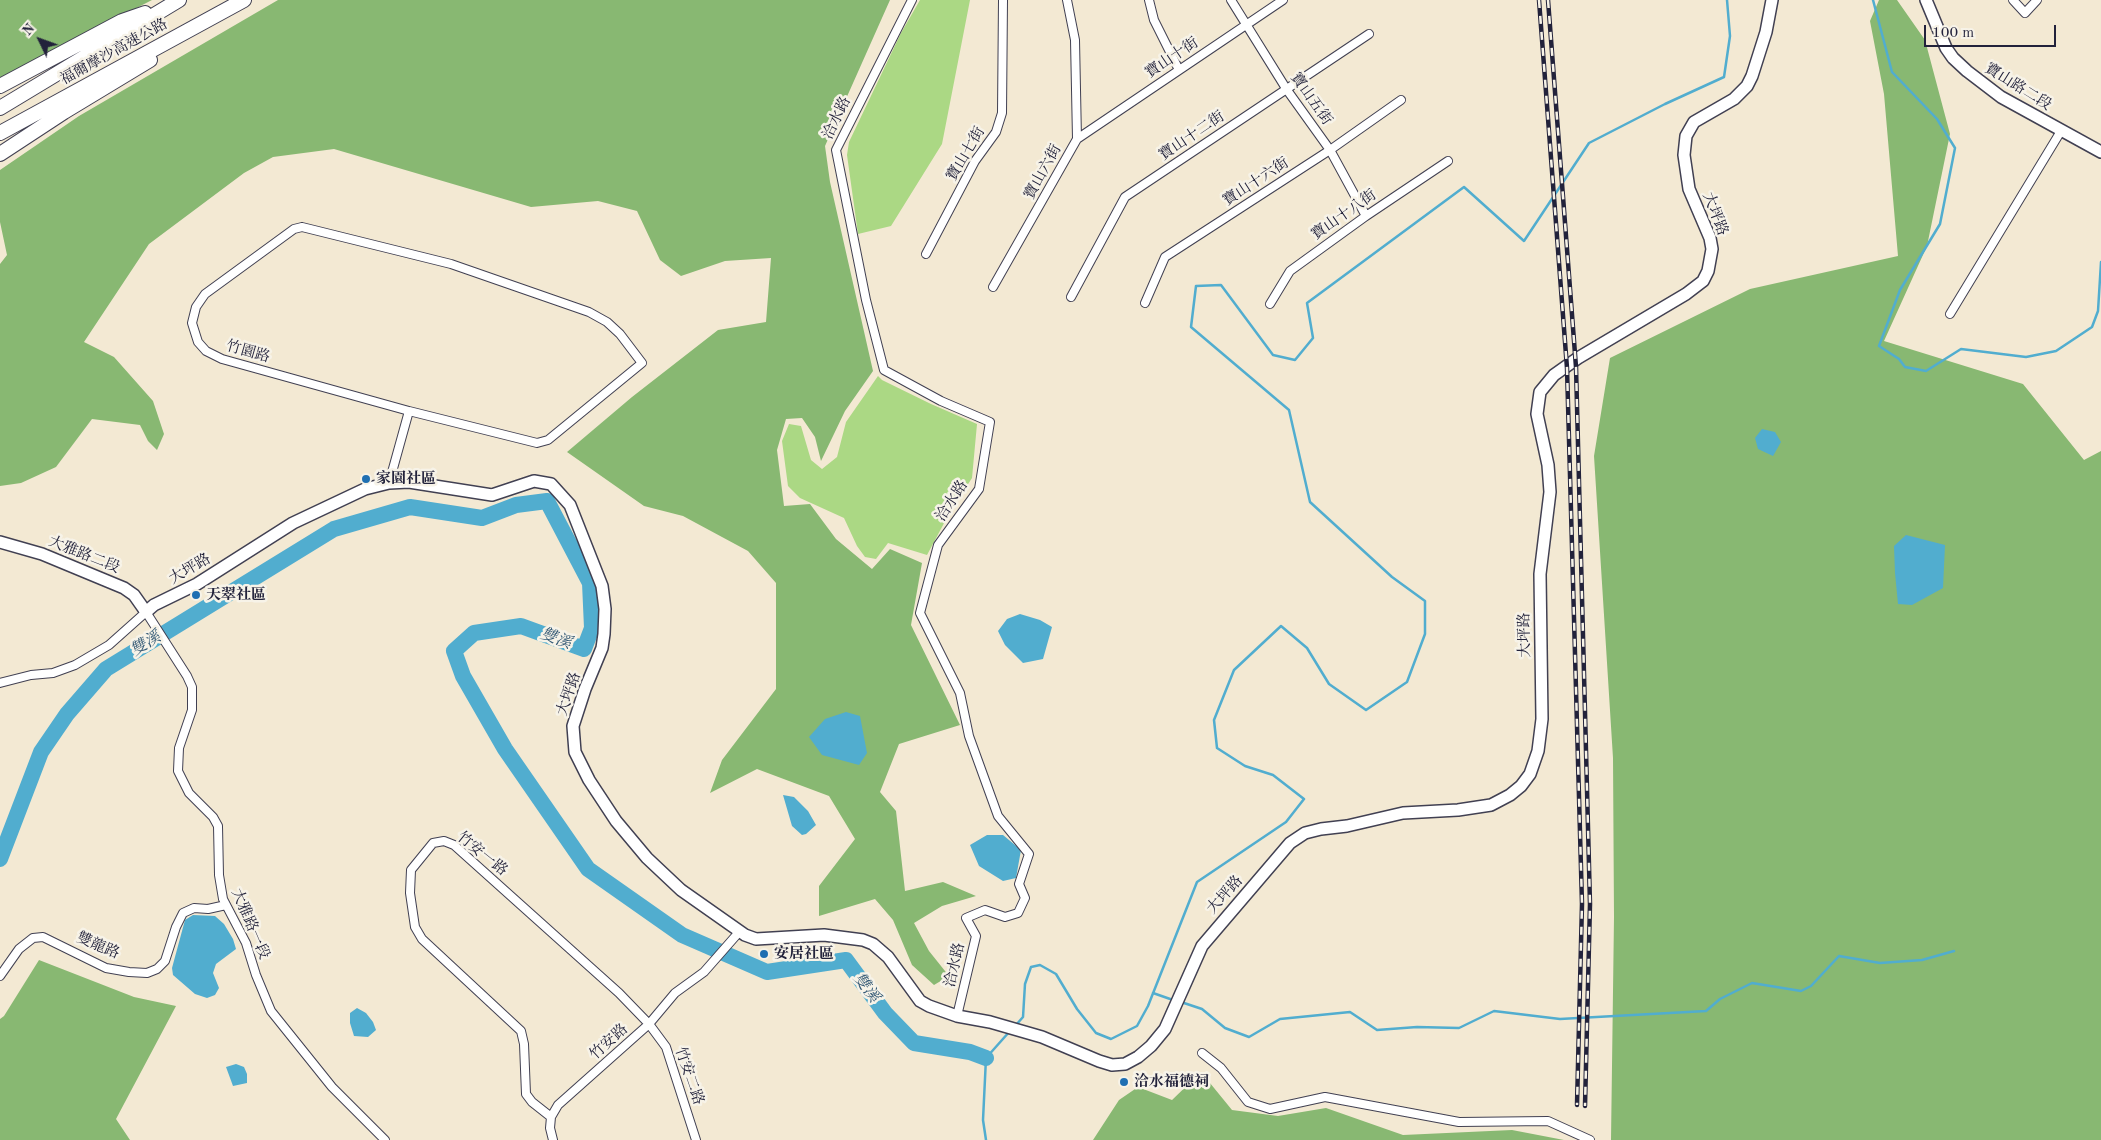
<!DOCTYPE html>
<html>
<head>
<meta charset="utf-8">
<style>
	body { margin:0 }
	#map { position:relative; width:2101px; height:1140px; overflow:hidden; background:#f3e9d3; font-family:"Old Standard TT",serif }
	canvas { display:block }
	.north { position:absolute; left:15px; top:15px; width:50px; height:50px; -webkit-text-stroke:4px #f7f3e8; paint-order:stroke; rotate:312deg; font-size:14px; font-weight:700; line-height:20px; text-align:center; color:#22223b }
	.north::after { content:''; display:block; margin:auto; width:18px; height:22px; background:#22223b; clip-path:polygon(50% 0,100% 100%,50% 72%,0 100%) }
	.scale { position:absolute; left:1924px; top:25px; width:132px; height:22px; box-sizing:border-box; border:2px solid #22223b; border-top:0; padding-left:6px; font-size:15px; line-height:18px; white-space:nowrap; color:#22223b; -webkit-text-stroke:4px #f7f3e8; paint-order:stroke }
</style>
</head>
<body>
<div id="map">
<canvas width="2101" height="1140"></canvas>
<div class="north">N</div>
<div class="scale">100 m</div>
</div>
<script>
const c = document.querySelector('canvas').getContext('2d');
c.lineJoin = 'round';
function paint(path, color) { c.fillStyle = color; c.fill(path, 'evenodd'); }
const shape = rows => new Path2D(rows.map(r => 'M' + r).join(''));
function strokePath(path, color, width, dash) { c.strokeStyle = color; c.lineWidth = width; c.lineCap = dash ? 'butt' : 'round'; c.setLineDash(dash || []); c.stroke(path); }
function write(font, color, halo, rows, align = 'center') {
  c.font = font + ' "Old Standard TT","Noto Serif TC",serif'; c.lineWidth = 5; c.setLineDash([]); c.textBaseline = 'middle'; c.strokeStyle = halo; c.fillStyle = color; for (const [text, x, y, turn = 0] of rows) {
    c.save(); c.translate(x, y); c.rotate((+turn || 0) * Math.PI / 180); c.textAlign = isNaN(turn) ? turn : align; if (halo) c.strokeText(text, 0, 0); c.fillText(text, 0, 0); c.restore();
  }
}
paint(shape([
	[920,0,970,0,942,144,891,226,858,234,847,155,849,142,901,33],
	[878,376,882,380,931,404,977,424,972,478,950,512,927,555,888,543,876,559,865,557,857,546,844,518,800,498,788,486,782,441,789,424,801,426,811,460,822,469,837,457,846,422]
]), '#abd884');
paint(shape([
	[0,0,152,0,0,78],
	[278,0,890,0,825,146,830,182,873,371,845,411,821,461,815,437,802,418,786,419,777,450,784,506,810,504,836,539,872,569,890,549,922,563,911,625,960,725,899,744,880,792,896,811,905,891,943,882,976,896,942,906,914,923,929,951,949,976,934,985,912,965,893,920,875,899,819,916,819,886,855,839,829,796,757,769,710,793,722,760,776,689,776,583,748,551,683,516,644,506,567,452,632,397,718,330,766,322,771,258,725,261,681,276,660,260,637,211,598,201,531,207,334,149,273,157,244,173,149,244,84,342,114,357,153,401,164,434,157,450,148,441,140,425,92,419,56,467,21,483,0,486,0,264,7,255,0,222,0,170,79,116],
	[1879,0,1897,0,1925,40,1950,134,1927,246,1884,341,2023,384,2084,460,2101,451,2101,1140,1611,1140,1614,917,1613,758,1594,456,1610,358,1750,289,1898,256,1884,94,1870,21],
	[39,960,134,997,176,1006,116,1119,130,1140,0,1140,0,1019,4,1016],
	[1201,1072,1232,1110,1278,1116,1326,1108,1403,1135,1512,1130,1564,1140,1093,1140,1119,1100,1138,1087,1172,1100]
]), '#88b872');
paint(shape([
	[1762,429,1775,432,1781,442,1773,456,1758,449,1755,438],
	[1906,535,1945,545,1943,588,1912,605,1898,604,1895,573,1894,546],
	[1020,614,1040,620,1052,627,1043,659,1023,663,1005,645,998,631,1007,619],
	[846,712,860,716,867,753,859,765,822,755,809,737,825,719],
	[783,795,794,797,808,811,816,825,806,834,802,835,792,826],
	[987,835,1003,835,1021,850,1016,878,1003,881,979,866,970,845],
	[193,915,215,916,224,924,233,939,236,949,216,964,213,973,219,988,215,995,207,998,195,994,173,975,172,968,185,920],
	[357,1008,366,1013,373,1022,376,1030,368,1037,354,1036,350,1023,350,1013],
	[236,1064,244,1067,247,1074,247,1083,233,1086,226,1067]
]), '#51adcf');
strokePath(shape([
	[1873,0,1892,72,1937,119,1955,148,1940,224,1900,290,1879,346,1899,359,1905,367,1926,371,1961,349,2026,357,2056,351,2092,327,2098,311,2101,262],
	[1153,993,1173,1000],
	[1181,1002,1202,1009,1225,1028,1249,1037,1280,1019,1350,1012,1377,1030,1417,1027,1459,1028,1494,1011,1560,1019,1706,1011,1720,999,1752,983,1801,991,1811,986,1839,956,1880,963,1922,960,1954,951],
	[1016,1025,1023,1017,1025,984,1031,967,1040,965,1056,974,1077,1009,1096,1033,1111,1039,1137,1026,1148,1006,1197,882,1286,822,1304,799,1273,775,1245,766,1217,748,1214,720,1234,670,1281,626,1307,648,1329,684,1366,710,1407,682,1425,634,1425,601,1392,577,1310,502,1289,410,1191,327,1196,286,1221,285,1273,355,1295,360,1313,338,1307,303,1464,187,1524,241,1589,143,1665,104,1724,77,1730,36,1727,0],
	[986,1140,983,1120,986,1058,1010,1031]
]), '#51adcf', 2.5);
strokePath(shape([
	[0,859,41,752,67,714,106,669,334,529,410,507,482,518,516,505,547,501,590,583,592,628,584,649,521,626,474,633,454,651,463,676,505,749,588,869,682,935,767,972,846,960,885,1013,914,1043,970,1052,986,1058]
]), '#51adcf', 16);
const street = shape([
	[912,0,836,150,866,300,884,370,941,401,990,422,979,489,938,545,920,613,960,693,969,736,998,816,1029,854,1019,884,1025,898,1018,913,1005,917,985,910,966,918,976,936,957,1016],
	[1149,0,1154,20,1179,70],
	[1231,0,1287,90,1330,150,1366,216],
	[2013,0,2025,13,2037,0],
	[1077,139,1283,0],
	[302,227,451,264,589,312,607,322,620,334,642,363,548,440,537,443,409,411,222,359,206,351,198,342,192,323,196,307,205,294,294,229,302,227],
	[926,254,975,161,996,132,1002,113,1003,0],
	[993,287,1077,139,1075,40,1067,0],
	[1071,297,1125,197,1369,34],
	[1145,303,1165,257,1330,150,1401,100],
	[1270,304,1290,271,1366,216,1448,161],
	[1950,314,2061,131],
	[389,483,409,411],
	[0,683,31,675,53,673,75,665,109,645,146,612,187,676,192,687,192,710,179,748,178,771,189,793,213,817,218,826,219,875,223,899,246,943,256,975,271,1011,332,1087,385,1140],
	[0,976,19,949,33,938,43,937,106,968,129,972,147,973,157,969,165,961,176,927,183,913,194,908,208,909,226,905],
	[1202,1053,1221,1068,1248,1102,1270,1109,1325,1097,1459,1122,1548,1121,1590,1140],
	[551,1117,532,1102,526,1094,524,1044,521,1031,422,939,415,927,410,893,411,870,433,843,444,841,454,845,619,993,649,1024,666,1047,696,1140],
	[553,1140,550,1128,551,1117,558,1105,649,1024,675,993,704,972,740,931]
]);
const secondary = shape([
	[1926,0,1946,48,1953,58,1967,71,2001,97,2101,152],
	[0,542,42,554,124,588,134,595,146,612,154,605,197,584,293,523,365,489,389,483,409,482,492,495,534,481,551,484,570,505,602,586,605,609,604,634,602,648,585,689,573,726,575,752,589,780,616,821,647,858,681,890,745,935,756,939,824,935,863,940,873,944,888,957,920,1001,929,1006,957,1016,990,1022,1042,1037,1099,1061,1112,1065,1125,1064,1138,1057,1151,1046,1165,1029,1202,946,1290,843,1305,833,1321,829,1347,826,1403,813,1458,810,1491,805,1510,795,1521,786,1530,774,1538,751,1542,719,1540,574,1550,492,1548,465,1537,414,1540,392,1554,375,1578,358,1686,294,1703,281,1708,271,1712,249,1710,238,1689,189,1684,155,1686,136,1694,122,1734,99,1747,86,1752,76,1766,32,1772,0]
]);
const highway = shape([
	[0,86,122,21,145,13],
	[0,108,179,0],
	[0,133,244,0],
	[0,154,64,112,150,60]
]);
strokePath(street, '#414052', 10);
strokePath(secondary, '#414052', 14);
strokePath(highway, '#414052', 16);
strokePath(street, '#fff', 8);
strokePath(secondary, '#fff', 11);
strokePath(highway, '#fff', 14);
const rail = shape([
	[1539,0,1567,368,1582,904,1577,1105],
	[1548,0,1576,367,1590,904,1585,1106]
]);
strokePath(rail, '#22223b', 4.5);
strokePath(rail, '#f7f3e8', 2.5, [8]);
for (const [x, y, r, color] of [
	[366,479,5,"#1f6fb2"],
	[196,595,5,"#1f6fb2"],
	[764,954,5,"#1f6fb2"],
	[1124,1082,5,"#1f6fb2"]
]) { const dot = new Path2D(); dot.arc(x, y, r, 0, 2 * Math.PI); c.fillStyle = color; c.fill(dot); strokePath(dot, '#f7f3e8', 2); }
write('15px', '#22223b', '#f7f3e8', [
	["福爾摩沙高速公路",114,52,-29],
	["寶山十街",1172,58,-34],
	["寶山路二段",2018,87,32],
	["寶山五街",1311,99,55],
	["洽水路",837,118,-64],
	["寶山十二街",1192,136,-34],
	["寶山七街",966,154,-59],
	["寶山六街",1043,172,-61],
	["寶山十六街",1256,182,-33],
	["大坪路",1715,214,69],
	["寶山十八街",1344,215,-35],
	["竹園路",248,352,16],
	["洽水路",952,501,-57],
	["大雅路二段",84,555,22],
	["大坪路",190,569,-30],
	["大坪路",1525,635,-91],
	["大坪路",569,694,-71],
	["竹安一路",482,854,39],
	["大坪路",1225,895,-48],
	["大雅路一段",250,924,67],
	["雙龍路",98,946,23],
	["洽水路",955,965,-77],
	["竹安路",609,1042,-42],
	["竹安二路",689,1076,71]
]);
write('bold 15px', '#22223b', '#f7f3e8', [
	["家園社區",376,479],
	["天翠社區",206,595],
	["安居社區",774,954],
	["洽水福德祠",1134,1082]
], 'left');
write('italic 16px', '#355a76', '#f7f3e8', [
	["雙溪",556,639,20],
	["雙溪",146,644,-32],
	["雙溪",866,988,53]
]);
</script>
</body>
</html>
